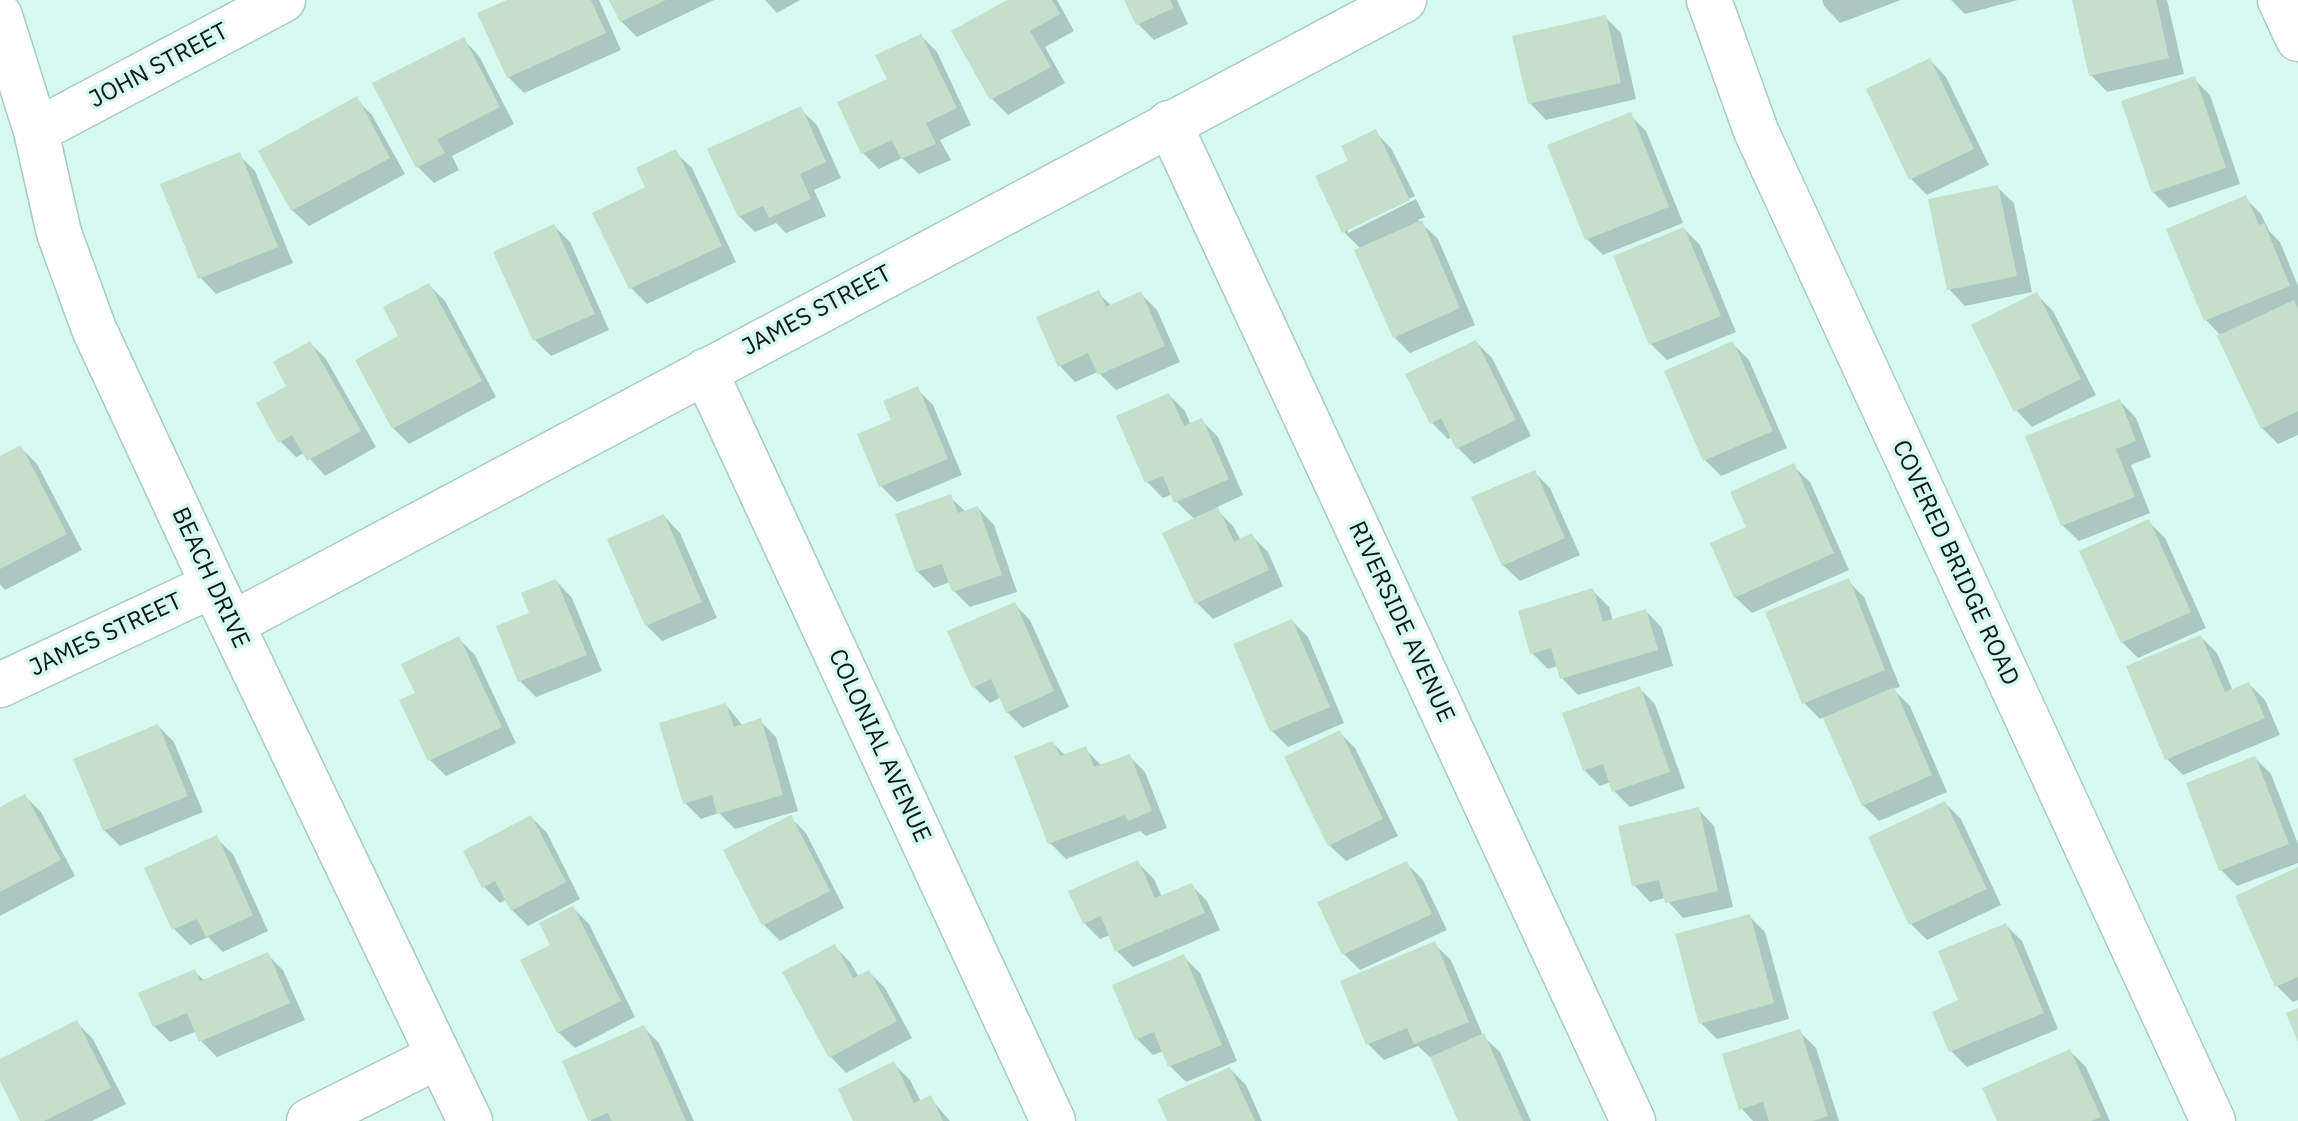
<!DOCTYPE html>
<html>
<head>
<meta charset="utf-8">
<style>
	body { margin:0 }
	canvas { display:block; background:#d6f9f1 }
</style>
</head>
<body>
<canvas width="2298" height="1121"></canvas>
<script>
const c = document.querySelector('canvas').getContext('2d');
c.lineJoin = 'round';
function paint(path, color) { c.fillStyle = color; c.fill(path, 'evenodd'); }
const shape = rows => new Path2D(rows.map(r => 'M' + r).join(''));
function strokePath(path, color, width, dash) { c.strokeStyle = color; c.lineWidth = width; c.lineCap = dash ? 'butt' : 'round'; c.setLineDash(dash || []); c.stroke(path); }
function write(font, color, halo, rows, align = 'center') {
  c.font = font + ' "IBM Plex Sans",sans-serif'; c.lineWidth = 7; c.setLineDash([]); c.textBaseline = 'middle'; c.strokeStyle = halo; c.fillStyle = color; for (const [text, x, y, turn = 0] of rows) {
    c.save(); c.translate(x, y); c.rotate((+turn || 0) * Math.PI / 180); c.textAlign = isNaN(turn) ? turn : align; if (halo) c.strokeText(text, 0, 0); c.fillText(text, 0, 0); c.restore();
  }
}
paint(shape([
	[512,0,599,0,621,50,524,93,508,77],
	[611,0,714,0,637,37,621,21],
	[765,0,800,0,777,13],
	[1012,0,1057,0,1074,31,1045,47,1065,83,1008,115,992,99,954,31],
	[1126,0,1177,0,1188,24,1154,40,1138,24],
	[1822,0,1901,0,1840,23,1824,6],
	[1951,0,2018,0,1965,14],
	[2074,0,2167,0,2184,74,2107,92,2091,75],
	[1605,17,1621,33,1636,99,1546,120,1530,103],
	[921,36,937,52,971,125,940,140,951,160,919,174,902,158,879,169,863,153,889,80],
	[463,39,479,56,514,124,452,156,459,170,434,183,418,167,375,84],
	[1930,60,1946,77,1989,165,1927,195,1911,179],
	[2194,79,2210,95,2240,184,2169,208,2153,192],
	[356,99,372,115,405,174,309,226,292,210],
	[800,109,817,125,841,178,814,190,826,216,786,233,776,223,755,232,739,216],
	[1630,115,1646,131,1683,223,1603,255,1587,239],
	[1375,132,1391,148,1415,196,1348,228,1348,233,1416,199,1425,217,1418,220,1438,239,1475,325,1410,353,1394,337,1361,249,1344,232,1350,162],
	[675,152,692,168,736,262,647,304,631,288,648,188],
	[239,155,255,171,293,263,216,294,200,277],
	[1997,187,2014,203,2032,292,1965,306,1949,289],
	[2245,198,2261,214,2269,231,2280,242,2298,286,2298,435,2278,444,2262,428,2221,336,2206,320,2168,230],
	[554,226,570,242,609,330,551,356,535,340],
	[1684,229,1700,245,1736,332,1667,360,1651,344],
	[429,285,445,301,496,397,409,444,393,428],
	[1098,293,1112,306,1141,294,1157,310,1180,362,1116,390,1098,372,1075,382,1059,365],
	[2037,295,2053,311,2096,395,2032,427,2016,410],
	[1476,342,1492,358,1531,436,1474,464,1458,448,1452,437,1448,439,1432,423],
	[310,343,326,359,376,447,325,476,305,453,296,457,280,441,289,386],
	[1733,344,1749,360,1787,448,1721,476,1705,460,1667,372],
	[917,389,933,405,962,475,897,502,881,486,894,421],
	[1169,395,1185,411,1191,425,1202,421,1218,437,1243,495,1215,508,1233,526,1241,541,1252,536,1268,552,1283,586,1213,619,1197,603,1195,520,1176,501,1173,494,1163,498,1147,482],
	[2120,401,2136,418,2151,457,2131,465,2150,513,2079,541,2062,525],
	[21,448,37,464,82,550,5,590,0,584,0,459],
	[1793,466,1810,482,1849,570,1752,613,1735,597,1748,528],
	[1534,472,1550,488,1580,555,1520,581,1503,565],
	[950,497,966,512,978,508,994,525,1017,592,970,607,954,591,950,582,934,588,917,571],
	[664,516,680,533,717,618,662,641,646,625],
	[2149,522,2165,538,2206,628,2138,658,2122,642],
	[556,581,572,598,602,671,536,697,520,681,498,627,531,614],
	[1848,581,1864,597,1900,687,1893,689,1910,706,1947,792,1879,821,1863,805,1825,717,1820,719,1804,703],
	[1593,591,1609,607,1613,621,1646,611,1662,628,1673,666,1578,695,1562,678,1558,666,1548,669,1532,653],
	[1014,604,1030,620,1069,707,1023,728,1007,712,1001,697,990,703,974,687],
	[1292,621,1308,637,1344,723,1288,747,1272,731],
	[2201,637,2217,653,2233,691,2249,684,2265,700,2280,735,2183,775,2167,759],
	[459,639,475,655,516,743,446,776,430,760,402,701,417,694],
	[1639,688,1655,704,1685,788,1630,807,1614,791,1611,782,1600,786,1584,770],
	[726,705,743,726,760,721,776,737,798,811,735,829,719,813,701,819,685,803],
	[158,726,174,742,203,812,120,846,104,830],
	[1339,732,1355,748,1398,836,1346,861,1329,845],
	[1053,743,1066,756,1085,749,1102,766,1129,756,1145,772,1167,828,1146,836,1140,831,1066,859,1050,843],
	[2255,758,2271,774,2298,844,2298,863,2237,886,2221,870],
	[25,796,41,812,75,876,0,916,0,810],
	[1945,803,1961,819,2001,905,1927,940,1911,924],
	[1698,809,1714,826,1733,907,1683,918,1665,898,1650,902,1634,885],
	[531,817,547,833,580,899,528,926,512,910,507,899,500,903,484,887],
	[790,817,806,833,844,908,780,941,764,925],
	[216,838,233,854,268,931,223,952,208,937,190,945,174,929],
	[1138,863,1154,879,1162,897,1191,885,1207,901,1220,930,1133,967,1117,951,1110,935,1100,939,1084,923],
	[1407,864,1423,880,1447,930,1360,970,1344,954],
	[2298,870,2298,1000,2293,1002,2277,986,2237,897],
	[573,908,589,924,635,1017,575,1048,558,1032,553,946],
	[1749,916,1765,932,1789,1019,1717,1039,1701,1023],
	[2006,925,2022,941,2058,1029,1967,1067,1951,1051,1934,1013,1961,1001],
	[1434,944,1451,960,1483,1036,1500,1052,1531,1121,1460,1121,1432,1059,1418,1046,1384,1060,1368,1044,1342,982],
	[834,946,850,962,859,977,869,972,885,988,912,1038,846,1073,830,1056],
	[267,954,283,970,305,1020,217,1057,201,1041,197,1031,170,1042,154,1026,194,971,205,981],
	[1184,957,1200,973,1237,1061,1186,1082,1170,1066,1164,1051,1153,1055,1137,1039,1114,986],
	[77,1023,93,1039,126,1104,92,1121,22,1121,0,1076,0,1061],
	[643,1027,659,1043,694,1121,591,1121,564,1062],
	[1800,1032,1816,1048,1839,1121,1753,1121,1741,1108],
	[2070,1051,2086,1067,2110,1121,1999,1121],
	[894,1064,910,1080,921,1102,930,1098,950,1121,855,1121],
	[1230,1069,1246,1085,1262,1121,1169,1121]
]), '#0003');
paint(shape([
	[507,0,591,0,606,33,507,78,477,13],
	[609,0,666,0,620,22],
	[1007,0,1052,0,1060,14,1030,31,1051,67,990,100,951,31],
	[1124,0,1170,0,1174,8,1136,25],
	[2072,0,2156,0,2169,58,2089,76],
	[1606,15,1621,83,1528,104,1512,36],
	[921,34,957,108,926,123,936,144,901,159,892,140,861,154,837,102,887,79,875,55],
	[464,37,500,107,437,139,445,153,416,168,372,83],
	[1930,58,1974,149,1909,180,1866,89],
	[2195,76,2226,168,2152,193,2121,101],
	[357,96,390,158,291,211,258,151],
	[801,106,826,162,800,174,811,199,769,218,763,206,738,217,707,149],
	[1631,112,1669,207,1585,240,1547,145],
	[1376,129,1410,200,1342,233,1315,176,1348,161,1341,146],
	[676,149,722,246,629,289,592,213,645,187,636,168],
	[240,152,278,247,198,279,160,184],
	[1998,185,2017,276,1947,290,1928,199],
	[2246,195,2259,225,2264,223,2290,286,2204,321,2166,229],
	[1422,220,1460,308,1393,338,1354,250],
	[554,224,595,314,533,341,493,252],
	[1684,227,1721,316,1649,345,1613,256],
	[429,283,482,381,392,429,355,360,398,336,383,307],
	[1099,290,1106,307,1141,291,1165,346,1098,375,1088,353,1058,367,1036,317],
	[2037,292,2081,379,2014,412,1971,325],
	[2294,300,2298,309,2298,411,2261,429,2217,336],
	[1476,340,1516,420,1456,449,1441,418,1430,424,1405,374],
	[310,341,361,431,307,461,292,435,278,443,256,403,286,386,273,362],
	[1733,341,1773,431,1703,461,1664,371],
	[918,386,948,459,879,487,857,434,891,420,883,401],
	[1169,393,1184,426,1202,418,1229,479,1174,503,1163,476,1145,483,1116,416],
	[2120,399,2136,441,2116,449,2135,497,2061,526,2025,436],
	[21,445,67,534,0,569,0,456],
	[1794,463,1834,553,1734,598,1710,543,1746,527,1730,492],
	[1535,470,1565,538,1502,566,1471,497],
	[951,494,958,513,978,506,1002,575,952,592,942,564,916,572,895,514],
	[1218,507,1234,542,1252,533,1269,570,1195,604,1162,533],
	[664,514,702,602,645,626,607,539],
	[2149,519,2191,612,2121,643,2079,551],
	[1849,578,1885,670,1802,704,1765,612],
	[556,579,587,655,518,682,496,626,529,613,521,593],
	[1593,588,1603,622,1646,609,1658,650,1560,679,1551,648,1530,654,1518,611],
	[1015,602,1054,691,1006,713,991,679,972,688,947,631],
	[1292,619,1330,707,1270,732,1233,644],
	[2201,635,2225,692,2249,682,2265,718,2165,760,2126,666],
	[459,636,502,727,428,761,399,700,415,693,401,664],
	[1640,686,1670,772,1612,792,1603,764,1583,771,1562,713],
	[1894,687,1932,775,1862,806,1823,718],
	[726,703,734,727,761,718,783,795,717,814,712,795,683,804,659,723],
	[158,724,188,796,103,831,73,759],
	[1340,730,1383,819,1328,846,1284,757],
	[1053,741,1060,756,1086,746,1094,767,1130,754,1152,811,1128,821,1125,815,1048,844,1014,756],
	[2255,756,2289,844,2219,871,2186,783],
	[25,794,61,860,0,892,0,807],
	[1945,801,1987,889,1909,925,1868,837],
	[1699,807,1718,891,1665,903,1659,880,1632,886,1618,826],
	[531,815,566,882,511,911,495,881,482,888,463,851],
	[791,815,830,891,762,926,723,850],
	[217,835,253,915,206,937,197,919,172,930,144,868],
	[1138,860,1155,898,1192,883,1205,913,1115,952,1101,916,1083,924,1068,891],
	[1407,861,1432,914,1342,955,1317,902],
	[2298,867,2298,977,2275,987,2235,896],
	[573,906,621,1001,557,1033,520,960,550,945,539,923],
	[1750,914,1774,1003,1699,1024,1675,934],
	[2006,923,2044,1013,1949,1052,1932,1012,1958,1000,1938,951],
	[1435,941,1469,1022,1414,1044,1407,1028,1366,1045,1340,981],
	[835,944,853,978,869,970,897,1021,829,1058,782,972],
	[268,952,290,1003,199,1042,187,1013,153,1027,138,993,195,969,200,981],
	[1184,954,1222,1045,1168,1067,1154,1032,1135,1040,1112,985],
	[2298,1008,2298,1042,2286,1013],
	[77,1020,111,1088,44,1121,20,1121,0,1081,0,1059],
	[644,1025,686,1121,612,1121,608,1113,588,1121,562,1061],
	[1800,1029,1828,1116,1812,1121,1769,1121,1763,1102,1739,1110,1722,1054],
	[1484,1033,1523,1121,1458,1121,1430,1057],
	[2070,1049,2101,1117,2091,1121,1997,1121,1982,1088],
	[894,1061,914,1103,931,1095,943,1121,853,1121,838,1089],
	[1230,1067,1255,1121,1167,1121,1157,1099]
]), '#c5dfcb');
const minor = shape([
	[1709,0,1756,131,2213,1121],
	[2280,0,2298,39],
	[0,16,36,131,59,233,94,329,213,585,470,1121],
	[1169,123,1633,1121],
	[36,131,283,0],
	[705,371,1053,1121],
	[232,624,1404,0],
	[0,685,213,585],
	[309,1121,439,1056]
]);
strokePath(minor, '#a9cbc3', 47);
strokePath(minor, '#fff', 44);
write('24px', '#0d1917', '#d6f9f1', [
	["JOHN STREET",159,66,-28],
	["JAMES STREET",817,311,-28],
	["COVERED BRIDGE ROAD",1955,563,65],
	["BEACH DRIVE",210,578,65],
	["RIVERSIDE AVENUE",1401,622,65],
	["JAMES STREET",106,635,-25],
	["COLONIAL AVENUE",879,746,65]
]);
</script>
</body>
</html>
